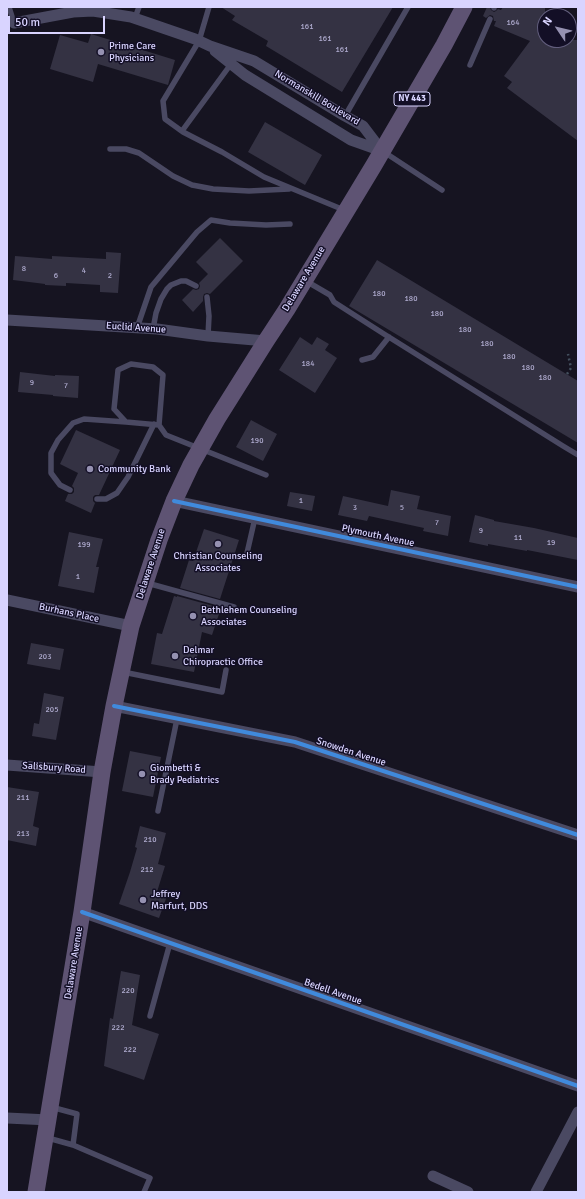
<!DOCTYPE html>
<html>
<head>
<meta charset="utf-8">
<style>
	body { margin:0 }
	#map { position:relative; width:585px; height:1199px; overflow:hidden; background:#161421; font-family:Signika,sans-serif }
	canvas { display:block }
	.frame { position:absolute; inset:0; border:8px solid #d9d4ff; pointer-events:none }
	.north { position:absolute; left:537px; top:8px; width:40px; height:40px; box-sizing:border-box; background:#130f26; border:1px solid #625e7d; border-radius:50%; rotate:305deg; font-size:11px; font-weight:700; line-height:16px; text-align:center; color:#d9d4ff }
	.north::after { content:''; display:block; margin:auto; width:14px; height:18px; background:#9591b1; clip-path:polygon(50% 0,100% 100%,50% 72%,0 100%) }
	.scale { position:absolute; left:8px; top:16px; width:97px; height:18px; box-sizing:border-box; border:2px solid #d9d4ff; border-top:0; padding-left:5px; font-size:12px; line-height:14px; white-space:nowrap; color:#d9d4ff; -webkit-text-stroke:3px #130f26; paint-order:stroke }
</style>
</head>
<body>
<div id="map">
<canvas width="585" height="1199"></canvas>
<div class="frame"></div>
<div class="north">N</div>
<div class="scale">50 m</div>
</div>
<script>
const c = document.querySelector('canvas').getContext('2d');
c.lineJoin = 'round';
function paint(path, color) { c.fillStyle = color; c.fill(path, 'evenodd'); }
const shape = rows => new Path2D(rows.map(r => 'M' + r).join(''));
function strokePath(path, color, width, dash) { c.strokeStyle = color; c.lineWidth = width; c.lineCap = dash ? 'butt' : 'round'; c.setLineDash(dash || []); c.stroke(path); }
function write(font, color, halo, rows, align = 'center') {
  c.font = font + ' Signika,sans-serif'; c.lineWidth = 3; c.setLineDash([]); c.textBaseline = 'middle'; c.strokeStyle = halo; c.fillStyle = color; for (const [text, x, y, turn = 0] of rows) {
    c.save(); c.translate(x, y); c.rotate((+turn || 0) * Math.PI / 180); c.textAlign = isNaN(turn) ? turn : align; if (halo) c.strokeText(text, 0, 0); c.fillText(text, 0, 0); c.restore();
  }
}
paint(shape([
	[221,7,393,7,342,92,266,46,268,41,232,20,235,16],
	[487,7,490,7,491,10,494,12,496,11,498,9,501,10,503,7,545,7,545,40,578,40,578,141,507,88,512,82,504,76,530,41,494,26,496,21,494,21,493,16,490,15,486,18,483,16],
	[91,34,175,60,168,85,98,64,93,82,50,69,60,35,88,43],
	[265,122,322,155,305,185,248,152],
	[220,238,243,261,210,294,207,293,204,294,203,297,203,301,193,312,182,300,193,289,196,290,199,289,200,286,199,283,208,274,196,262],
	[106,252,121,253,118,293,100,292,100,285,66,283,66,286,45,285,45,284,13,280,15,256,52,259,52,256,106,259],
	[377,260,578,381,578,443,349,306],
	[300,337,312,345,317,337,329,344,325,350,337,358,315,393,279,370],
	[20,372,55,376,55,375,79,376,78,398,53,396,53,395,18,392],
	[251,420,277,434,263,461,236,447],
	[76,430,120,450,99,495,95,495,93,497,93,501,95,503,91,513,65,501,68,494,72,494,74,492,74,488,72,486,78,473,60,464],
	[391,490,420,496,417,509,451,516,448,536,423,531,424,528,369,516,367,521,338,515,343,496,388,506],
	[290,492,315,496,312,511,287,506],
	[475,515,494,520,494,521,534,528,578,538,578,560,527,550,527,551,488,544,488,546,469,542],
	[204,529,239,540,220,599,180,588,189,560,193,561],
	[69,532,103,539,96,567,99,567,94,593,58,586],
	[174,596,177,597,177,596,217,607,216,610,220,611,212,635,202,632,194,672,151,664,157,633,162,634],
	[31,643,64,649,60,670,27,664],
	[44,693,64,697,56,740,32,736,34,723,39,724],
	[130,751,161,757,153,797,122,791],
	[7,787,39,792,33,826,39,828,36,846,7,840],
	[140,826,166,833,158,864,165,866,157,892,167,896,159,918,119,904,130,872,137,848,135,847],
	[121,971,140,975,132,1025,159,1034,144,1080,104,1066,110,1018,113,1019]
]), '#343243');
strokePath(shape([
	[567,374,571,368,568,354]
]), '#44505f', 2.5, [2, 3]);
strokePath(shape([
	[9,7,14,23],
	[209,7,199,41,163,101,165,119,183,132,222,152,264,177,344,210],
	[494,8,494,7],
	[135,18,139,7],
	[470,65,490,19],
	[345,116,408,7],
	[182,131,231,64],
	[110,149,126,149,139,153,173,176,192,185,213,189,249,191,289,189],
	[384,152,442,190],
	[306,281,330,295,334,302,384,334,563,446,578,455],
	[207,297,209,316,208,336],
	[137,328,151,287,197,232,211,220,230,223,266,225,290,224],
	[153,329,156,313,161,299,167,289,171,285,181,281,186,281,196,286],
	[362,360,373,357,389,337],
	[159,425,163,375,153,367,131,364,118,370,114,409,126,422,159,425,166,435,266,475],
	[70,490,60,485,51,473,51,453,58,440,73,423,84,419,126,422],
	[97,499,106,499,117,493,128,477,154,424],
	[247,553,255,518],
	[147,583,234,607],
	[123,672,222,692,226,670],
	[158,811,177,719],
	[150,1016,170,943],
	[51,1107,77,1114,73,1145],
	[48,1138,73,1145,150,1178,144,1192]
]), '#4a4962', 5.5);
strokePath(shape([
	[14,23,73,12,93,11,131,17,195,39,210,46,254,61,345,116,363,126,382,151],
	[215,51,245,75,351,140,382,151],
	[7,320,157,329,208,336,266,341],
	[174,501,578,587],
	[7,600,131,626],
	[114,706,295,742,578,835],
	[7,765,102,772],
	[82,912,578,1086],
	[7,1118,49,1120],
	[433,1176,468,1192],
	[536,1192,578,1112]
]), '#4a4962', 11);
strokePath(shape([
	[36,1192,82,912,102,772,114,706,131,626,159,540,174,501,191,465,217,419,266,341,287,309,374,165,444,45,464,7]
]), '#5e5373', 17);
strokePath(shape([
	[174,501,578,587],
	[114,706,295,742,578,835],
	[82,912,578,1086]
]), '#408adc', 4);
for (const [x, y, r, color] of [
	[101,52,4,"#9591b1"],
	[90,469,4,"#9591b1"],
	[218,544,4,"#9591b1"],
	[193,616,4,"#9591b1"],
	[175,656,4,"#9591b1"],
	[142,774,4,"#9591b1"],
	[143,900,4,"#9591b1"]
]) { const dot = new Path2D(); dot.arc(x, y, r, 0, 2 * Math.PI); c.fillStyle = color; c.fill(dot); strokePath(dot, '#130f26', 1.5); }
write('8px', '#b0acd0', null, [
	["164",513,23],
	["161",307,27],
	["161",325,39],
	["161",342,50],
	["8",24,269],
	["4",84,271],
	["6",56,276],
	["2",110,276],
	["180",379,294],
	["180",411,299],
	["180",437,314],
	["180",465,330],
	["180",487,344],
	["180",509,357],
	["184",308,364],
	["180",528,368],
	["180",545,378],
	["9",32,383],
	["7",66,386],
	["190",257,441],
	["1",301,501],
	["3",355,508],
	["5",402,508],
	["7",437,523],
	["9",481,531],
	["11",518,538],
	["19",551,543],
	["199",84,545],
	["1",78,577],
	["203",45,657],
	["205",52,710],
	["211",23,798],
	["213",23,834],
	["210",150,840],
	["212",147,870],
	["220",128,991],
	["222",118,1028],
	["222",130,1050]
]);
for (const [x, y, w] of [
	[412,99,36]
]) { const box = new Path2D(); box.roundRect(x - w / 2, y - 7, w, 14, 3); c.fillStyle = '#130f26'; c.fill(box); strokePath(box, '#d9d4ff', 1); }
write('bold 9px', '#d9d4ff', null, [
	["NY 443",412,99]
]);
write('10px', '#d9d4ff', '#130f26', [
	["Prime Care",109,46],
	["Physicians",109,58],
	["Community Bank",98,469],
	["Christian Counseling",218,556,"center"],
	["Associates",218,568,"center"],
	["Bethlehem Counseling",201,610],
	["Associates",201,622],
	["Delmar",183,650],
	["Chiropractic Office",183,662],
	["Giombetti &",150,768],
	["Brady Pediatrics",150,780],
	["Jeffrey",151,894],
	["Marfurt, DDS",151,906]
], 'left');
write('10px', '#d9d4ff', '#130f26', [
	["Normanskill Boulevard",317,98,31],
	["Delaware Avenue",304,279,-59],
	["Euclid Avenue",136,328,4],
	["Plymouth Avenue",378,536,12],
	["Delaware Avenue",151,564,-72],
	["Burhans Place",69,613,12],
	["Snowden Avenue",351,752,18],
	["Salisbury Road",54,768,4],
	["Delaware Avenue",74,963,-81],
	["Bedell Avenue",333,992,19]
]);
</script>
</body>
</html>
